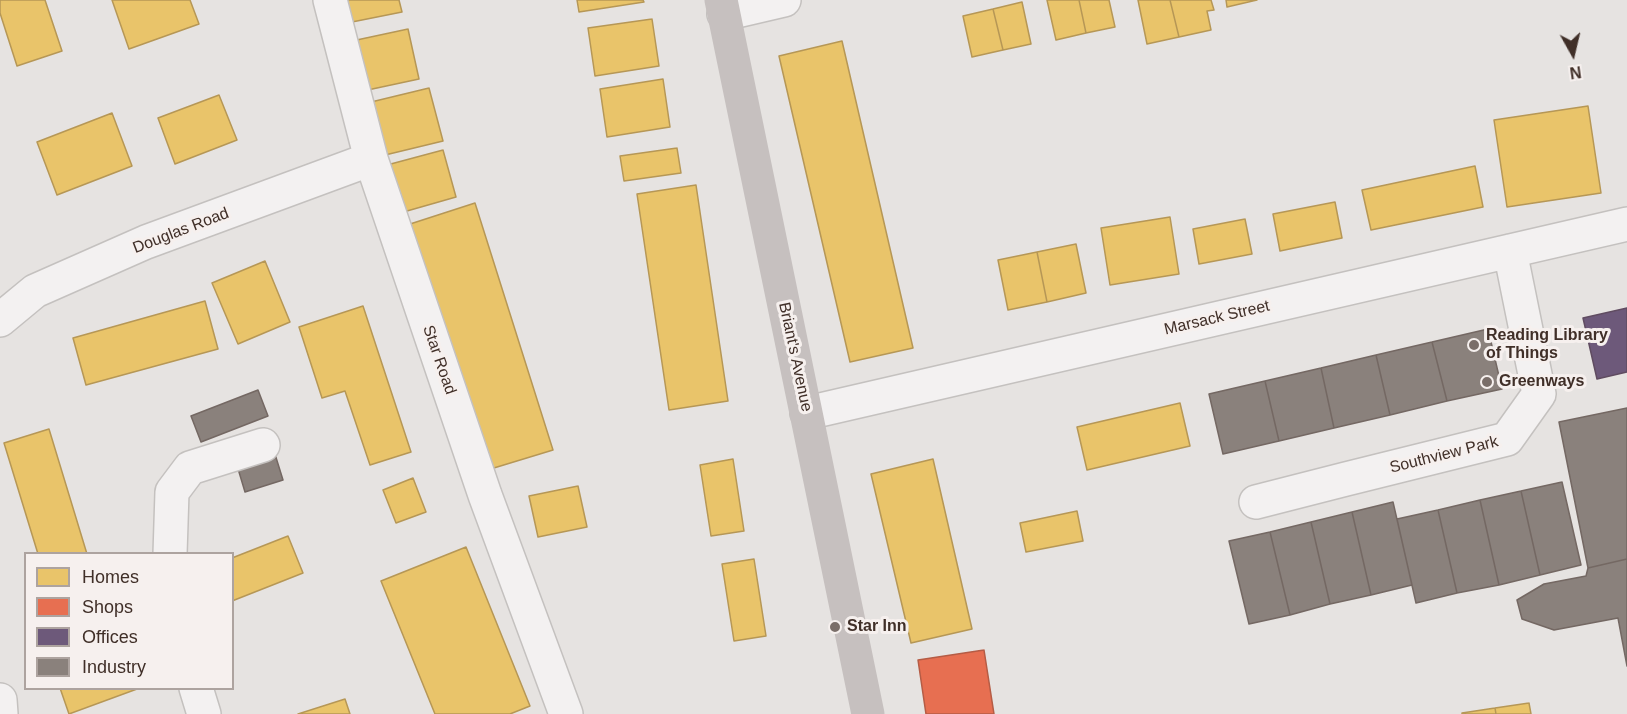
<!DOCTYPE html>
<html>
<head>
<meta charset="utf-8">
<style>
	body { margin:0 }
	#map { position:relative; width:1627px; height:714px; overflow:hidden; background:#e6e3e1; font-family:Arial,sans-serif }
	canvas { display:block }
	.legend { position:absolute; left:24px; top:552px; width:210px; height:138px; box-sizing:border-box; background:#f6f0ee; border:2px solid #ada39f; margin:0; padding:8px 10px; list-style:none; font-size:18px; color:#402f28 }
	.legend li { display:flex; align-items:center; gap:12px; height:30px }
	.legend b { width:30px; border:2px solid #ada39f }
	.north { position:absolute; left:1543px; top:24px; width:60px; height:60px; -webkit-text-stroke:4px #f6f0ee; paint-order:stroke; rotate:172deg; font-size:16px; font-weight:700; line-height:24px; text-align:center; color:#402f28 }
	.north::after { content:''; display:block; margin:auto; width:21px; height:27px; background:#402f28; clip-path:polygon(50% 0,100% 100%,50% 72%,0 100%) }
</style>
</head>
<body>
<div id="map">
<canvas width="1627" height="714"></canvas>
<ul class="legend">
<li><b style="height:16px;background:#e9c46a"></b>Homes</li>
<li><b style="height:16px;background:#e76f51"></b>Shops</li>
<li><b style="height:16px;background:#6d597a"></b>Offices</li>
<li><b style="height:16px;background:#8a817c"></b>Industry</li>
</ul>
<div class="north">N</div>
</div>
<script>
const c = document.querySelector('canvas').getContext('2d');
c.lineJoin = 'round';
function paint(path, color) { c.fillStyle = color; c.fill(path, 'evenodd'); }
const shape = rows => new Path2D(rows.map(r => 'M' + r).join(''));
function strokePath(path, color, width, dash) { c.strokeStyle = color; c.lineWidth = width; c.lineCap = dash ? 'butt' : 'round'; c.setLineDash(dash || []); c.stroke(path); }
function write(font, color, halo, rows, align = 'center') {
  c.font = font + ' Arial,sans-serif'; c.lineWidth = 6; c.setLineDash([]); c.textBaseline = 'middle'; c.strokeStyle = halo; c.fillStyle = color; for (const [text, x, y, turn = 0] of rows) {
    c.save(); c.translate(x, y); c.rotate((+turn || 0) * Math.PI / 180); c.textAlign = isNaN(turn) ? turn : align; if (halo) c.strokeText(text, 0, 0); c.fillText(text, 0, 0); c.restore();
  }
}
const homes = shape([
	[0,0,45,0,62,51,17,66,0,13,0,0],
	[112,0,190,0,199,24,129,49,112,0],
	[347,0,399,0,402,12,352,22,347,0],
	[577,0,643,0,644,2,579,12,577,0],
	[1047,0,1079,0,1086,33,1056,40,1047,0],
	[1079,0,1109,0,1115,27,1086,33,1079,0],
	[1138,0,1170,0,1179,37,1147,44,1138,0],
	[1170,0,1211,0,1214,10,1207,11,1211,30,1179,37,1170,0],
	[1226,0,1257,0,1227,7,1226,0],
	[1022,2,1031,44,1003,50,993,9,1022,2],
	[993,9,1003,50,972,57,963,16,993,9],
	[652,19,659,66,595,76,588,28,652,19],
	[408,29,419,79,363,91,352,41,408,29],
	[842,41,913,348,850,362,779,56,842,41],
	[663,79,670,127,607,137,600,89,663,79],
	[429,88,443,141,381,156,367,103,429,88],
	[219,95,237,140,175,164,158,118,219,95],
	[1588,106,1601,193,1507,207,1494,120,1588,106],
	[112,113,132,166,57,195,37,142,112,113],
	[677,148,681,173,624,181,620,156,677,148],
	[443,150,456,197,400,213,387,165,443,150],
	[1475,166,1483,207,1371,230,1362,190,1475,166],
	[696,185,728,401,669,410,637,194,696,185],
	[1335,202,1342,238,1280,251,1273,214,1335,202],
	[475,203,553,450,484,471,407,225,475,203],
	[1170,217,1179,274,1110,285,1101,228,1170,217],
	[1245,219,1252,254,1199,264,1193,229,1245,219],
	[1076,244,1086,293,1047,302,1037,252,1076,244],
	[1037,252,1047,302,1008,310,998,260,1037,252],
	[265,261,290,322,238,344,212,283,265,261],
	[205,301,218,349,86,385,73,338,205,301],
	[363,306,411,452,370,465,345,391,322,398,299,327,363,306],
	[1180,403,1190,446,1087,470,1077,427,1180,403],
	[49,429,87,554,38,554,4,443,49,429],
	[733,459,744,531,711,536,700,465,733,459],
	[933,459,972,629,911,643,871,474,933,459],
	[413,478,426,512,396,523,383,490,413,478],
	[578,486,587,527,538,537,529,496,578,486],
	[1077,511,1083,541,1026,552,1020,523,1077,511],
	[288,536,303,573,232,601,232,558,288,536],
	[466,547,530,706,510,714,435,714,381,581,466,547],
	[754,559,766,636,734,641,722,564,754,559],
	[60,688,136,688,137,689,69,714,60,688],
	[345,699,350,714,298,714,345,699],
	[1529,703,1531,714,1496,714,1495,708,1529,703],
	[1495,708,1496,714,1462,714,1462,713,1495,708]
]);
paint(homes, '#e9c46a');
strokePath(homes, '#b69756', 1.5);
const shops = shape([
	[984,650,994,714,926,714,918,660,984,650]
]);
paint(shops, '#e76f51');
strokePath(shops, '#b55c45', 1.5);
const offices = shape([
	[1627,308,1627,372,1597,379,1583,318,1627,308]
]);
paint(offices, '#6d597a');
strokePath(offices, '#604c61', 1.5);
const industry = shape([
	[1488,329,1502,389,1447,401,1432,342,1488,329],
	[1432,342,1447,401,1390,415,1376,355,1432,342],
	[1376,355,1390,415,1334,428,1321,368,1376,355],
	[1321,368,1334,428,1279,441,1265,381,1321,368],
	[1265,381,1279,441,1223,454,1209,394,1265,381],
	[258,390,268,416,201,442,191,416,258,390],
	[1627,408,1627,559,1588,568,1559,422,1627,408],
	[274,451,283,480,245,492,236,462,274,451],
	[1562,482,1581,565,1540,575,1521,491,1562,482],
	[1521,491,1540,575,1499,585,1480,500,1521,491],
	[1480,500,1499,585,1457,593,1438,510,1480,500],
	[1393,502,1412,585,1371,595,1352,512,1393,502],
	[1438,510,1457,593,1416,603,1397,519,1438,510],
	[1352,512,1371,595,1330,604,1311,522,1352,512],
	[1311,522,1330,604,1290,615,1270,532,1311,522],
	[1270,532,1290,615,1249,624,1229,541,1270,532],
	[1627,559,1627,666,1618,618,1554,630,1522,619,1517,600,1544,584,1586,576,1588,568,1627,559]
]);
paint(industry, '#8a817c');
strokePath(industry, '#746863', 1.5);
const street = shape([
	[330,0,371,159,485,495,566,714],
	[724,14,784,0],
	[0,320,35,291,146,242,371,159],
	[807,413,1627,224],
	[1256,502,1346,479,1507,439,1539,394,1510,251],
	[170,554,172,492,190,468,263,445],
	[196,688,204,714],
	[0,700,1,714]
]);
strokePath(street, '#c4c1bf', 36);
strokePath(street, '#f3f1f1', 33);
strokePath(shape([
	[721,0,868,714]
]), '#c6c0bf', 33);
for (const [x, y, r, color] of [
	[1474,345,6,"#7a6e69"],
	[1487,382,6,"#7a6e69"],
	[835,627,6,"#7a6e69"]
]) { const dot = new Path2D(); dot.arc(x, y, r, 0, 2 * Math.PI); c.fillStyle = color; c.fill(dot); strokePath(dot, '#f6f0ee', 2); }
write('16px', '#402f28', '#f6f0ee', [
	["Douglas Road",181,231,-21],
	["Marsack Street",1217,318,-13],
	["Briant's Avenue",795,357,78],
	["Star Road",439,360,71],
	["Southview Park",1444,455,-14]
]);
write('bold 16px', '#402f28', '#f6f0ee', [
	["Reading Library",1486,336],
	["of Things",1486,354],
	["Greenways",1499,382],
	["Star Inn",847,627]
], 'left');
</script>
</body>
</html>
